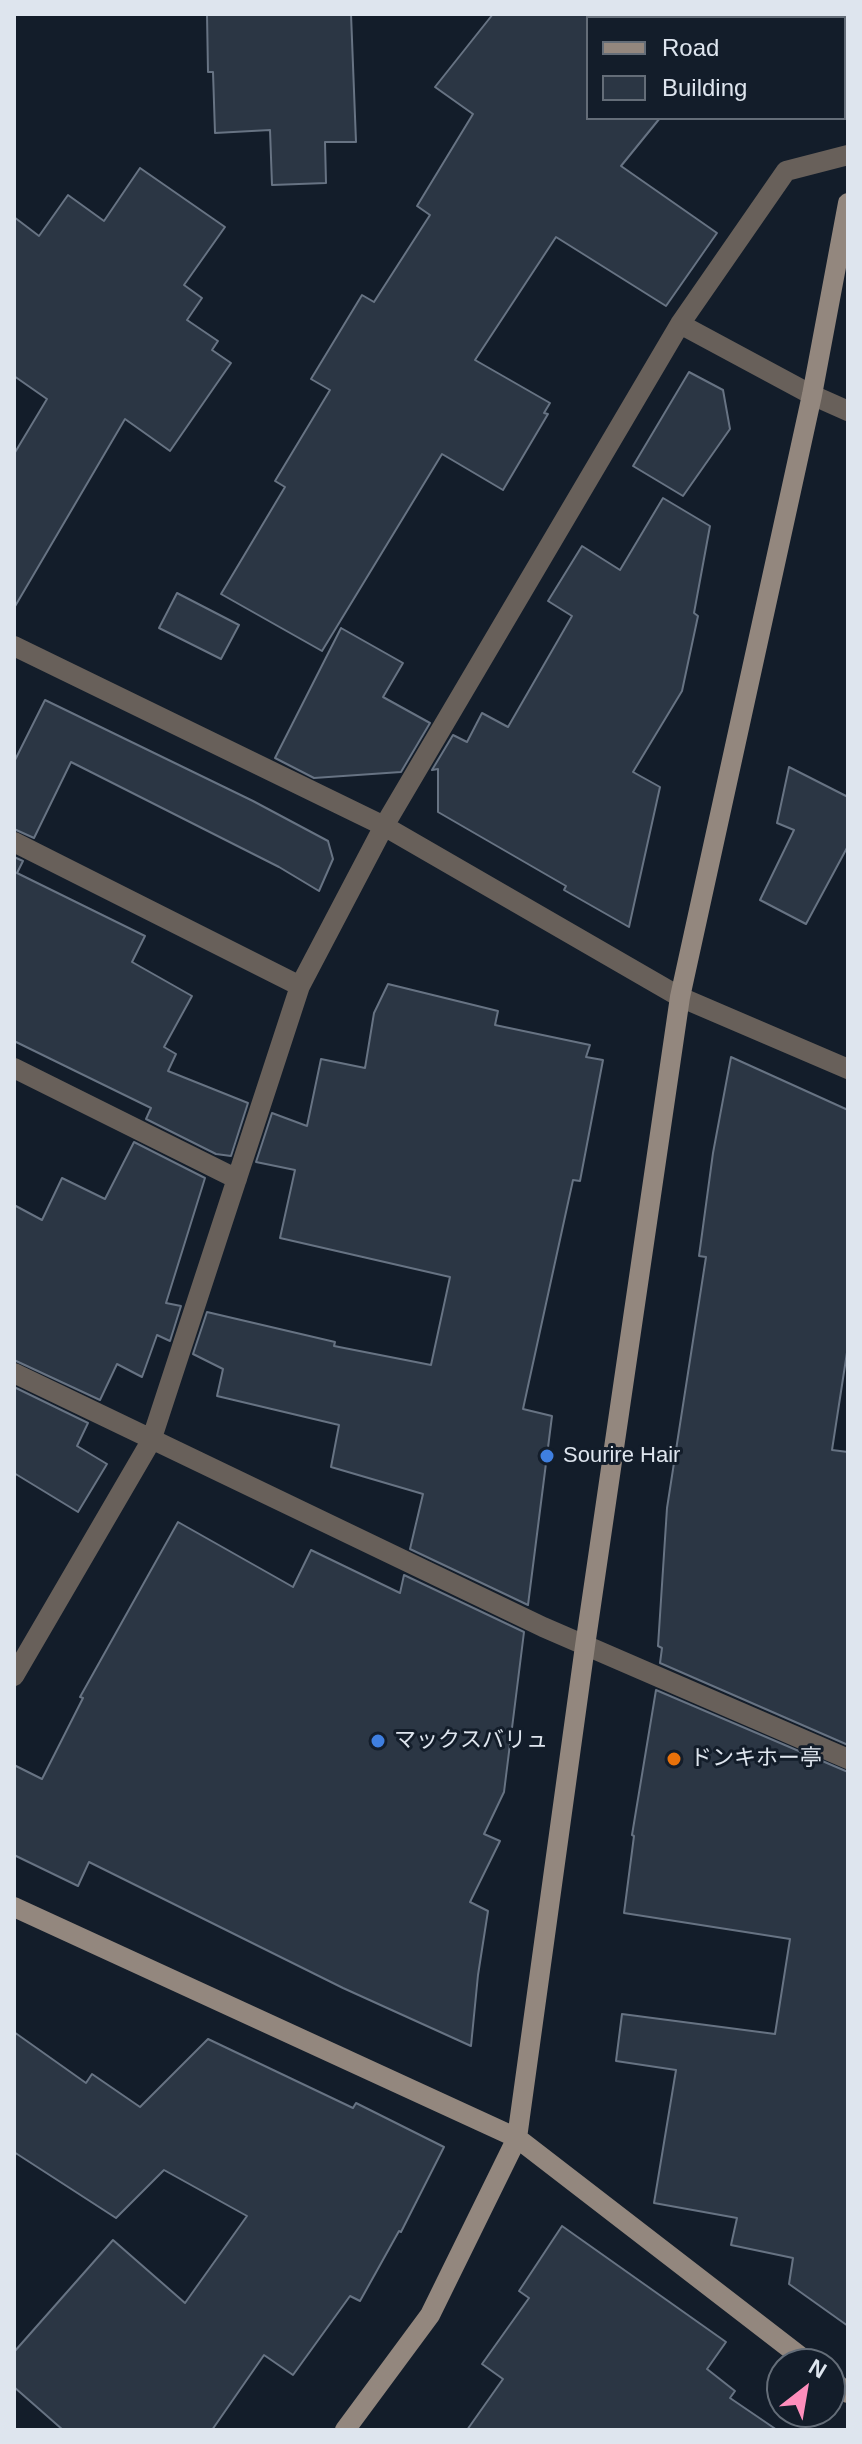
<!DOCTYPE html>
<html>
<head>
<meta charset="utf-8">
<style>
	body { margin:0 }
	#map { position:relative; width:862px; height:2444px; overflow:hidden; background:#131d2a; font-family:Helvetica,sans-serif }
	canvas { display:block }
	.frame { position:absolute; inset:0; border:16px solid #dee5ee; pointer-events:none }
	.legend { position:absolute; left:586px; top:16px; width:260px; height:104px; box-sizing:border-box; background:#131d2a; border:2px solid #646d78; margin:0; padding:10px 14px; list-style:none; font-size:24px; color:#dee5ee }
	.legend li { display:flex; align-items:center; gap:16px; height:40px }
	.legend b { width:40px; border:2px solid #646d78 }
	.north { position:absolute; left:766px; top:2348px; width:80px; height:80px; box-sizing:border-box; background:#131d2a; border:2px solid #646d78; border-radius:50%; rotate:31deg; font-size:22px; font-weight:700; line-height:32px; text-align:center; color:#dee5ee }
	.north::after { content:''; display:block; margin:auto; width:28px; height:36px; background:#fe8ebc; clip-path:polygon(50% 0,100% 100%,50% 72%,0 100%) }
</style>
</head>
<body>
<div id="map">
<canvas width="862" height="2444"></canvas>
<div class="frame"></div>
<ul class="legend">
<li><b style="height:10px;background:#93877e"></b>Road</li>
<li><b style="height:22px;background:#2b3644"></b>Building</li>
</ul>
<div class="north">N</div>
</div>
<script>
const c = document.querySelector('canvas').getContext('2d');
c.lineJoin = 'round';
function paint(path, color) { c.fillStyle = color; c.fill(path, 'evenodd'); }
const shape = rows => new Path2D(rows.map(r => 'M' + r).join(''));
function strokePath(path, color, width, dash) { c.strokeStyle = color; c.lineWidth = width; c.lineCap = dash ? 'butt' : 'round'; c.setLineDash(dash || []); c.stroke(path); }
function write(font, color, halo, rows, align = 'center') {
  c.font = font + ' Helvetica,"Noto Sans JP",sans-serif'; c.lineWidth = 6; c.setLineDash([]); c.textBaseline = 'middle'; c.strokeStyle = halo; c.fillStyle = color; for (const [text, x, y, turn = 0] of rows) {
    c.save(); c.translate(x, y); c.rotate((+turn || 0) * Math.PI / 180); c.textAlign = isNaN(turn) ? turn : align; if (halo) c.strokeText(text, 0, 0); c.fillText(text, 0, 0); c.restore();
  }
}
const building = shape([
	[207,14,351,14,356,142,325,142,326,183,272,185,270,130,215,133,213,72,208,72,207,14],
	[493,14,588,14,588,118,660,118,621,166,717,233,666,306,556,237,475,360,550,403,544,413,548,414,503,490,442,454,322,651,221,594,285,487,275,481,330,390,311,379,362,295,374,302,430,215,417,206,473,114,435,87,493,14],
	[140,168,225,227,184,285,202,298,187,320,218,341,212,350,231,363,170,451,125,419,14,608,14,454,47,399,14,376,14,217,39,236,68,195,104,221,140,168],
	[689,372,723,390,730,429,683,496,633,466,689,372],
	[663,498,710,526,694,613,698,616,682,691,633,772,660,787,629,927,564,890,566,886,438,812,438,769,432,770,453,735,467,742,482,713,508,727,572,616,548,601,582,546,620,570,663,498],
	[177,593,239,625,221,659,159,628,177,593],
	[341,628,403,663,383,697,430,723,401,772,314,778,275,758,341,628],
	[45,700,253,801,328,841,333,859,319,891,279,867,71,762,34,838,14,829,14,762,45,700],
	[789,767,848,797,848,846,806,924,760,900,794,830,777,823,789,767],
	[14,857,23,861,17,873,145,936,132,962,192,996,164,1047,176,1054,168,1071,248,1103,231,1156,216,1154,146,1119,151,1108,14,1041,14,857],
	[388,984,498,1011,495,1025,590,1045,586,1057,603,1060,580,1181,573,1180,523,1409,552,1416,528,1605,410,1549,423,1494,331,1467,339,1425,217,1396,223,1369,193,1354,207,1312,335,1342,334,1346,431,1365,450,1277,280,1238,295,1170,256,1162,272,1113,307,1126,321,1059,365,1068,374,1013,388,984],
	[731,1057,848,1110,848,1346,832,1450,848,1452,848,1745,660,1663,662,1648,658,1646,667,1508,706,1257,699,1256,713,1153,731,1057],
	[134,1142,205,1178,166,1303,181,1306,170,1341,157,1335,142,1377,117,1364,100,1400,14,1360,14,1205,42,1220,62,1178,105,1199,134,1142],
	[14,1387,88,1423,77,1446,107,1464,78,1512,14,1473,14,1387],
	[178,1522,293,1587,311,1550,400,1593,404,1575,524,1632,504,1792,484,1834,500,1841,470,1902,488,1911,478,1975,471,2046,343,1988,89,1862,78,1886,14,1855,14,1765,42,1779,83,1698,80,1697,178,1522],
	[656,1690,848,1772,848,2326,789,2284,793,2258,731,2245,737,2218,654,2203,676,2070,616,2061,622,2014,775,2034,790,1939,624,1913,634,1836,632,1835,656,1690],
	[14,2032,86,2083,92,2074,140,2107,208,2039,353,2108,356,2103,444,2147,401,2232,399,2231,360,2301,350,2296,293,2375,264,2355,212,2430,63,2430,14,2387,14,2352,113,2240,185,2303,247,2216,164,2170,116,2218,14,2152,14,2032],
	[562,2226,726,2342,707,2369,735,2391,730,2398,777,2430,467,2430,503,2379,482,2364,529,2298,519,2291,562,2226]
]);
paint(building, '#2b3644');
strokePath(building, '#677383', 2);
strokePath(shape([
	[680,324,812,395,848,411],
	[14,646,384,826,680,997,848,1069],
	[14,842,300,986],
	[14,1068,237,1179],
	[14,1373,543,1627,848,1759],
	[14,1676,151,1441,300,986,384,826,680,324,786,171,848,155]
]), '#68605a', 20);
strokePath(shape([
	[14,1907,517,2138,810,2364],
	[830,2379,848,2393],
	[345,2430,430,2315,517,2138,585,1646,680,997,812,395,848,203]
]), '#93877e', 20);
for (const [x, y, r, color] of [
	[547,1456,8,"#3f7fe0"],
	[378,1741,8,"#3f7fe0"],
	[674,1759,8,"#e8710a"]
]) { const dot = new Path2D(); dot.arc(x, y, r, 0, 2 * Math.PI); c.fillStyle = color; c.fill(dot); strokePath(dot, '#131d2a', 3); }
write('22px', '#dee5ee', '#131d2a', [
	["Sourire Hair",563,1456],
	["マックスバリュ",394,1741],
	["ドンキホー亭",690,1759]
], 'left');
</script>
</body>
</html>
